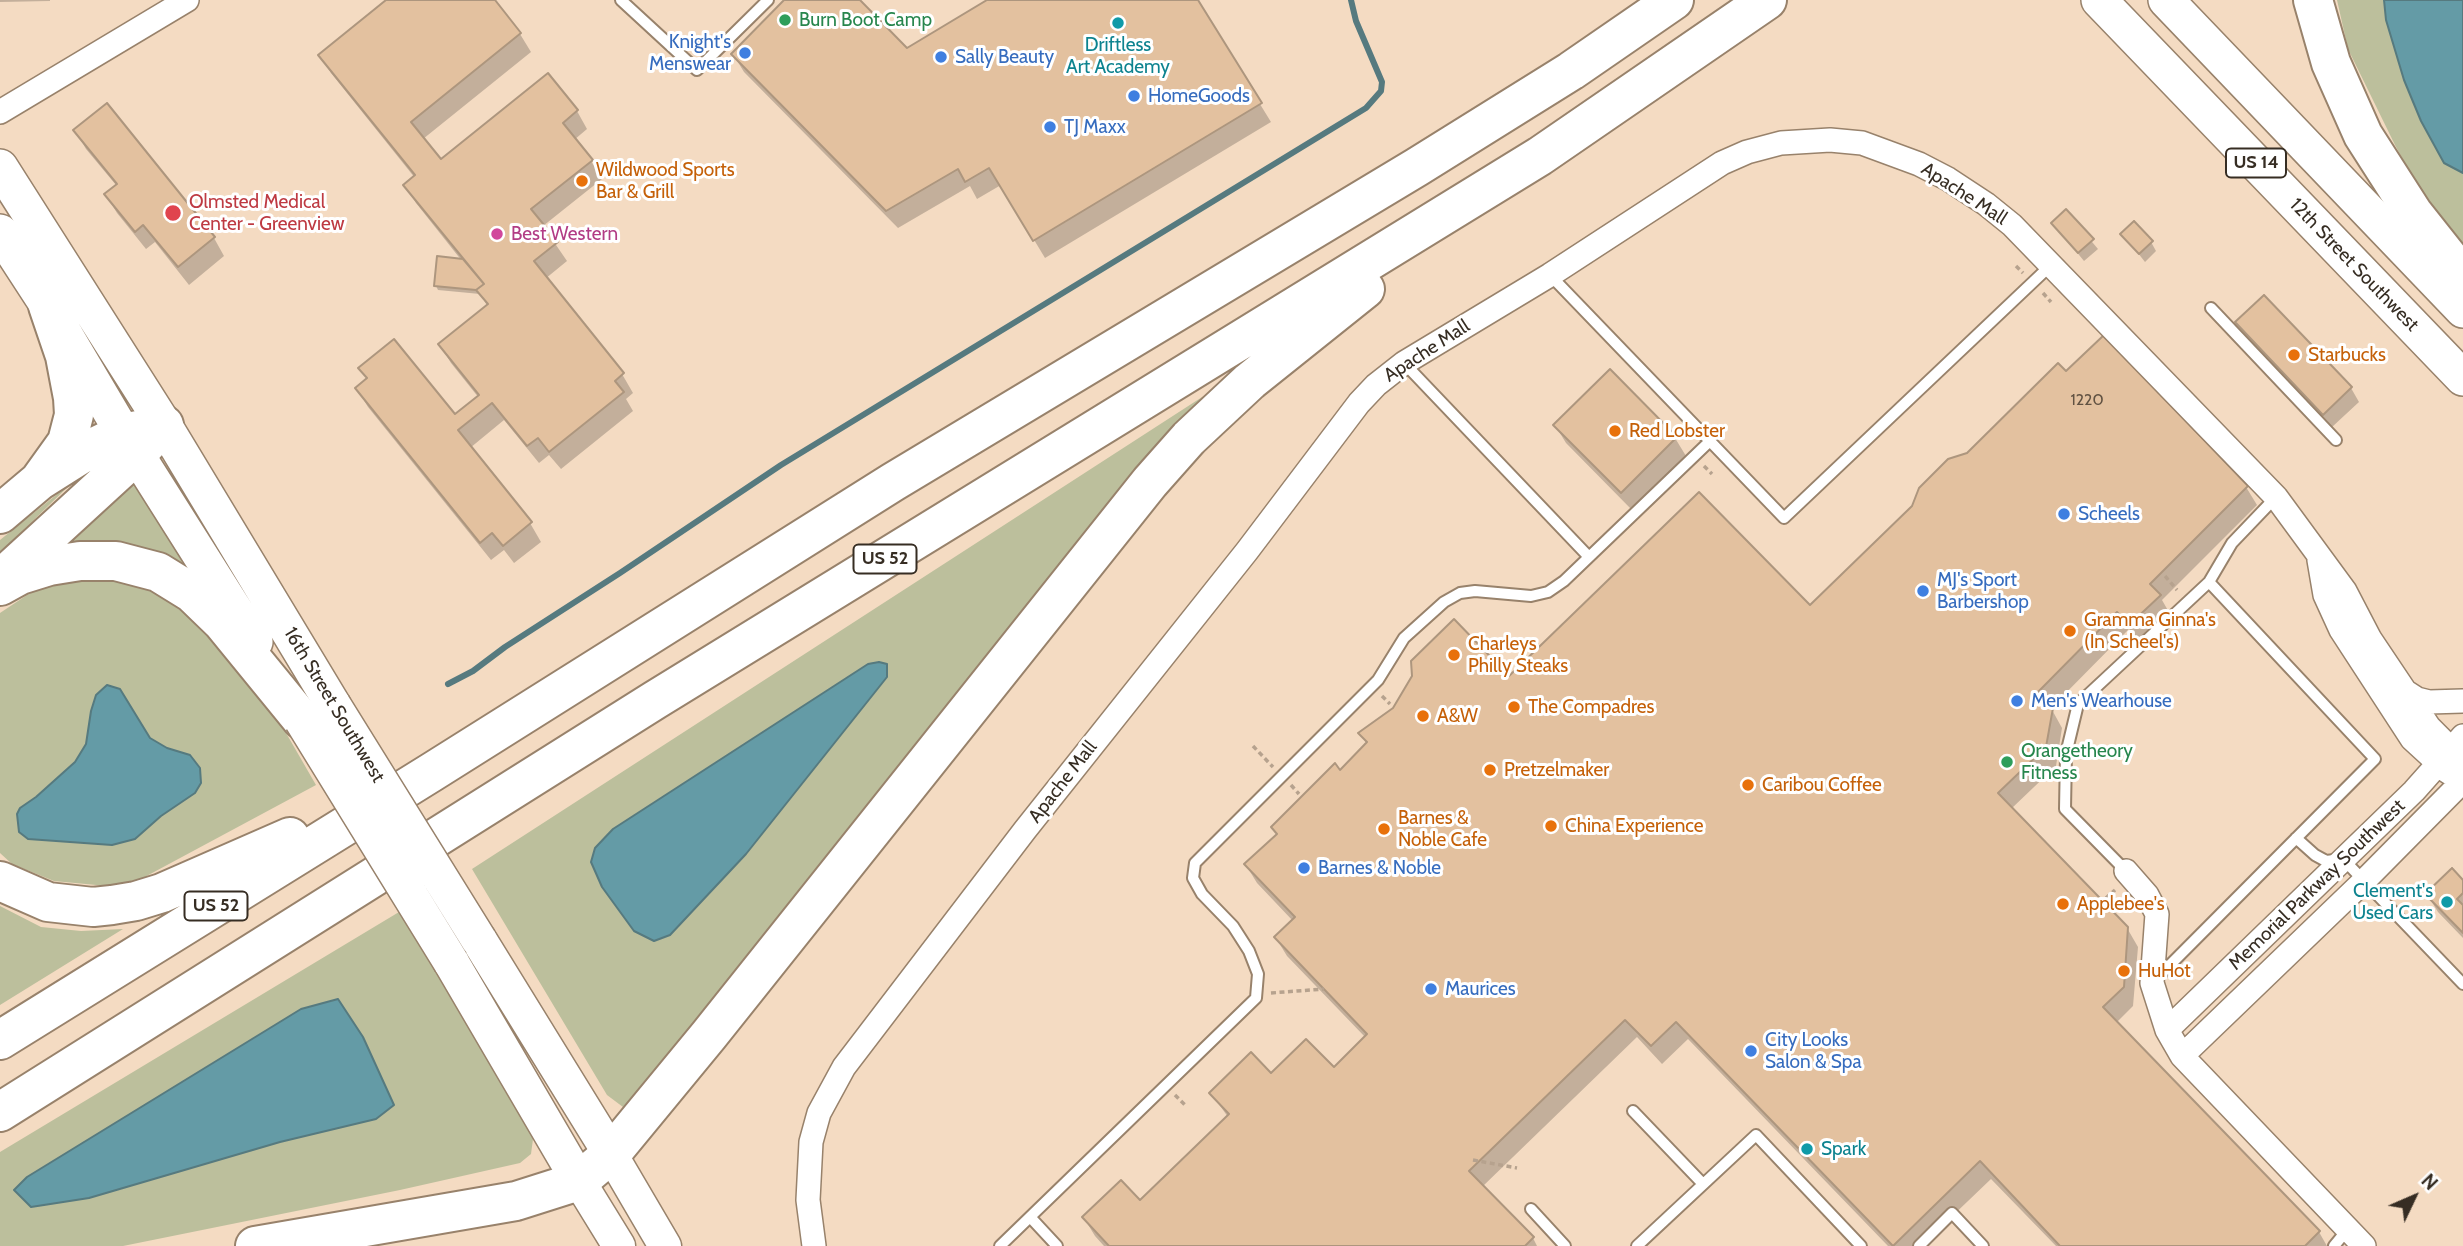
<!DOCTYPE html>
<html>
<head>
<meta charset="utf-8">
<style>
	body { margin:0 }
	#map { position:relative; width:2463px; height:1246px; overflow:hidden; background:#f4dbc2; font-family:Cabin,sans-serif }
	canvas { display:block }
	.north { position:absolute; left:2379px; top:1162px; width:70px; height:70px; -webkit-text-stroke:5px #fff; paint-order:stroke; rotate:46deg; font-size:19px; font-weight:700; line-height:28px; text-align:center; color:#362d23 }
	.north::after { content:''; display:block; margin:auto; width:24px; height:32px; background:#362d23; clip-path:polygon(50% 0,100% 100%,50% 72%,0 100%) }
</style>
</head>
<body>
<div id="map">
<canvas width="2463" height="1246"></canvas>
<div class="north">N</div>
</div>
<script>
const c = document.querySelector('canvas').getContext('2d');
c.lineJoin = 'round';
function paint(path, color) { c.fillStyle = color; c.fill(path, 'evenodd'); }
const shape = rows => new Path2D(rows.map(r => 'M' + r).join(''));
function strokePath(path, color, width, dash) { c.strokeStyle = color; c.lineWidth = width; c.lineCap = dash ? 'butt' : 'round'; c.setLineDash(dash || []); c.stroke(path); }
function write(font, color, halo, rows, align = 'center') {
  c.font = font + ' Cabin,sans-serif'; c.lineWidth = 6; c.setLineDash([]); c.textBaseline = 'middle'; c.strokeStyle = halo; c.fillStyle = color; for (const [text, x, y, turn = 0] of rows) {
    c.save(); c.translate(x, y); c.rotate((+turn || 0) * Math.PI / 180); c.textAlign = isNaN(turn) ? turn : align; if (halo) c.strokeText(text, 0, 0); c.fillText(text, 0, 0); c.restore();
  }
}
paint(shape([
	[2337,0,2463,0,2463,249,2433,215,2395,145,2348,49],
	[1213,390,633,1108,623,1107,607,1095,472,869],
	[131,475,189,570,58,548],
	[76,479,11,542,0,554,0,540],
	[100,577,138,583,193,611,282,726,316,785,141,879,107,886,54,881,12,864,0,853,0,613,27,595,50,583],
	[0,906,41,927,81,931,123,929,0,1005],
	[404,909,527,1122,533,1139,531,1154,520,1163,400,1190,123,1246,0,1246,0,1152]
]), '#bcbf9c');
const water = shape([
	[2384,0,2463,0,2463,173,2444,163,2421,121,2404,80,2386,20,2384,0],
	[879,662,887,664,887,677,746,854,670,935,654,941,634,931,602,887,591,862,595,848,613,829,868,664,879,662],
	[107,685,120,689,150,738,167,748,190,755,200,768,201,783,195,793,161,816,135,839,112,845,28,839,19,832,17,814,20,808,36,797,75,762,86,744,91,711,96,695,107,685],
	[338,999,363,1037,394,1105,376,1119,280,1142,89,1198,31,1207,14,1190,27,1177,301,1009,338,999]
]);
paint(water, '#649ba6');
strokePath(water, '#567a7f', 2);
paint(shape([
	[0,0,50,0,50,1,0,2],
	[389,0,493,0,520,34,531,52,423,139,441,161,548,75,577,111,587,129,574,140,591,161,602,179,543,226,567,261,545,279,622,374,633,393,626,399,633,411,561,469,549,455,539,463,504,420,470,448,530,523,541,542,514,563,504,550,491,560,368,407,357,389,368,380,361,368,455,417,479,398,451,363,440,345,488,307,480,294,438,290,436,286,462,261,416,203,405,185,415,178,331,73,320,55],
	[787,0,858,0,907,50,991,0,1196,0,1271,122,1045,258,1001,185,977,199,970,186,898,228,744,72,733,54],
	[75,130,214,238,224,256,189,285,155,242,146,249,117,213,106,195,116,185,86,149],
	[2066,211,2098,249,2084,261,2053,223],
	[2123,234,2151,242,2156,251,2145,262],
	[2264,297,2351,388,2359,402,2332,427,2245,336,2238,323],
	[2066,373,2246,487,2257,505,2162,600,2170,614,2141,642,2129,629,2051,708,2062,728,2056,766,2011,809,2127,928,2138,947,2133,1006,2116,1023,2319,1232,2327,1246,2056,1246,1991,1179,1921,1246,1888,1246,1688,1039,1662,1064,1637,1037,1482,1187,1533,1238,1537,1246,1104,1246,1095,1236,1084,1218,1140,1202,1228,1117,1211,1093,1271,1076,1334,1069,1366,1038,1287,956,1276,938,1293,921,1257,883,1246,865,1277,835,1273,828,1340,772,1367,745,1361,734,1509,678,1810,608,1968,455],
	[1555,425,1675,438,1686,456,1632,510,1566,443],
	[2463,883,2463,938,2438,912,2427,894]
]), '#0003');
strokePath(shape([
	[448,684,473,671,505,647,620,573,781,465,1366,108,1381,91,1382,82,1356,21,1351,0]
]), '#567a7f', 6);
const building = shape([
	[386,0,495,0,521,33,411,122,441,159,548,73,578,110,563,123,593,160,531,209,558,242,534,261,624,373,615,381,624,392,549,452,538,438,527,446,492,403,458,430,532,522,503,546,492,533,480,543,355,388,367,378,358,368,394,339,455,414,479,395,438,344,488,304,476,290,484,284,403,185,415,175,318,55,386,0],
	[784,0,860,0,907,48,987,0,1198,0,1262,103,1033,241,989,168,965,182,958,169,886,211,731,54,784,0],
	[107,103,215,237,178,267,143,225,135,232,104,194,117,184,73,130,107,103],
	[2066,209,2094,239,2078,253,2051,223,2066,209],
	[2134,221,2153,241,2139,254,2120,234,2134,221],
	[437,256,463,259,484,284,476,290,434,286,437,256],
	[2264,295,2352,387,2323,415,2235,322,2264,295],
	[2104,335,2248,486,2150,584,2161,595,2129,625,2117,612,2037,693,2053,708,2046,747,1998,793,2128,927,2124,987,2103,1007,2320,1231,2305,1246,2060,1246,1980,1161,1893,1246,1676,1022,1651,1046,1625,1020,1469,1171,1534,1237,1525,1246,1109,1246,1082,1217,1121,1180,1140,1200,1229,1114,1209,1093,1251,1052,1271,1073,1306,1039,1334,1067,1367,1034,1274,937,1295,917,1244,864,1277,834,1271,827,1335,763,1340,770,1367,742,1358,733,1393,708,1412,676,1411,661,1454,619,1509,676,1699,492,1810,605,1912,506,1919,488,1948,459,1967,453,2058,363,2066,371,2104,335],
	[1610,369,1677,437,1621,493,1553,425,1610,369],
	[2452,868,2463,880,2463,893,2457,899,2463,905,2463,933,2425,894,2452,868]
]);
paint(building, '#e3c19f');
strokePath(building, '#ad967e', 2);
const service = shape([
	[621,0,697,70,768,0],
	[1550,275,1784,518,2051,265],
	[2211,308,2336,440],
	[1404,363,1589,557],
	[2296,838,2315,855,2326,861,2343,859,2463,984],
	[2126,871,2065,809,2066,754,2078,704,2209,582,2232,543,2276,497],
	[2156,979,2375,759,2209,582],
	[1633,1111,1703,1184],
	[1531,1209,1565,1246],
	[1031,1218,1057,1246],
	[1000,1246,1256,998,1258,974,1249,951,1233,926,1202,894,1193,878,1195,863,1378,680,1404,638,1444,602,1460,593,1475,591,1531,596,1548,592,1564,581,1710,441],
	[1637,1246,1756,1135,1861,1246],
	[1919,1246,1952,1213,1983,1246],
	[2334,1246,2348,1229]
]);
const minor = shape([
	[0,112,187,0],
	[2319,560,2325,595,2341,630,2412,739,2448,772],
	[2403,690,2417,699,2429,702,2463,701],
	[2126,871,2147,895,2157,914,2152,983,2167,1030,2182,1056,2364,1246],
	[2167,1030,2414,791,2463,736],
	[2182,1056,2364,881,2463,781],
	[814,1246,808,1200,811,1142,819,1113,844,1067,1025,830,1247,551,1359,403,1376,385,1404,363,1550,275,1722,163,1747,152,1781,143,1830,140,1862,143,1919,164,1948,179,1986,204,2012,225,2276,497,2345,591,2370,639,2429,727,2463,761]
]);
const secondary = shape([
	[611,1154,665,1246],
	[579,1181,619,1246]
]);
const primary = shape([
	[2099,0,2463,378],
	[2166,0,2463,310],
	[0,167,164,425,333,705],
	[0,232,48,306,123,433,255,642],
	[479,940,611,1154],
	[451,962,579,1181]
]);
const motorway = shape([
	[2313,0,2331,63,2363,135,2413,213,2463,276],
	[39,481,67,442,74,415,73,398,65,356,48,306],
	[0,514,39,481,88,450,123,433,164,425],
	[5,575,136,455,164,425],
	[0,586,20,575,49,566,80,561,116,561,158,572,192,593,222,622,302,720],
	[0,881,48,902,93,907,112,905,136,901,162,893,290,837],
	[0,1040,432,772,893,482,1417,167,1571,71,1674,0],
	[0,1112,655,700,1540,156,1767,0],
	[255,1246,516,1201,579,1181,611,1154,709,1035,1150,482,1189,438,1250,381,1365,289]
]);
strokePath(service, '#98826b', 14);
strokePath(minor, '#98826b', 26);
strokePath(secondary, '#98826b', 35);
strokePath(primary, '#98826b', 38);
strokePath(motorway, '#98826b', 42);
strokePath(shape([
	[2016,266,2023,273],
	[2043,293,2051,302],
	[1704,466,1712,474],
	[2165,576,2177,590],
	[2104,640,2115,652],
	[1382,696,1390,704],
	[1253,746,1273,767],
	[1291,785,1299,794],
	[2106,898,2115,890],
	[1271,993,1324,989],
	[1175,1095,1187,1107],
	[1473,1160,1517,1168]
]), '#b6a28e', 3.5, [5, 3.5]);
strokePath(service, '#fff', 10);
strokePath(minor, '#fff', 23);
strokePath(secondary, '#fff', 32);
strokePath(primary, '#fff', 35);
strokePath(motorway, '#fff', 38);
const primaryBridge = shape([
	[333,705,479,940],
	[302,720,451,962]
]);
strokePath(primaryBridge, '#98826b', 38, []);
strokePath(primaryBridge, '#fff', 35);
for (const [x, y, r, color] of [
	[785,20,7,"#2e9e5b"],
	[1118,23,7,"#0f9aa8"],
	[745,53,7,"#3f7fe0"],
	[941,57,7,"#3f7fe0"],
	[1134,96,7,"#3f7fe0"],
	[1050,127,7,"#3f7fe0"],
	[582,181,7,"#e8710a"],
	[173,213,9,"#e0444e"],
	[497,234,7,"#d1479c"],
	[2294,355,7,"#e8710a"],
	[1615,431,7,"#e8710a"],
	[2064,514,7,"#3f7fe0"],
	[1923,591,7,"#3f7fe0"],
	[2070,631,7,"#e8710a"],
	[1454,655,7,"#e8710a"],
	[2017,701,7,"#3f7fe0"],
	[1514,707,7,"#e8710a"],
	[1423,716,7,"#e8710a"],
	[2007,762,7,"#2e9e5b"],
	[1490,770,7,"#e8710a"],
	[1748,785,7,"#e8710a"],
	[1551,826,7,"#e8710a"],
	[1384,829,7,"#e8710a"],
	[1304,868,7,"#3f7fe0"],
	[2447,902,7,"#0f9aa8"],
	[2063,904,7,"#e8710a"],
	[2124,971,7,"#e8710a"],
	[1431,989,7,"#3f7fe0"],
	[1751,1051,7,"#3f7fe0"],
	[1807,1149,7,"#0f9aa8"]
]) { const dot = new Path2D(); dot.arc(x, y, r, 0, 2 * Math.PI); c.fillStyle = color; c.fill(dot); strokePath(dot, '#fff', 2.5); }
write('16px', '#615242', null, [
	["1220",2087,400]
]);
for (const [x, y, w] of [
	[2256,163,60],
	[885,559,63],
	[216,906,63]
]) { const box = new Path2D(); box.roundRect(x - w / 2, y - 14.5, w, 29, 5); c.fillStyle = '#fff'; c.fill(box); strokePath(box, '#362d23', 2); }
write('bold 18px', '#362d23', null, [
	["US 14",2256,163],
	["US 52",885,559],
	["US 52",216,906]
]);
write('19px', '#27864d', '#fff', [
	["Burn Boot Camp",799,20],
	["Orangetheory",2021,751],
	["Fitness",2021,773]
], 'left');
write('19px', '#366cbe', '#fff', [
	["Knight's",731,42,"right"],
	["Menswear",731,64,"right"],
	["Sally Beauty",955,57],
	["HomeGoods",1148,96],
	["TJ Maxx",1064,127],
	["Scheels",2078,514],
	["MJ's Sport",1937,580],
	["Barbershop",1937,602],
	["Men's Wearhouse",2031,701],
	["Barnes & Noble",1318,868],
	["Maurices",1445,989],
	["City Looks",1765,1040],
	["Salon & Spa",1765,1062]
], 'left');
write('19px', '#0d838f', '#fff', [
	["Driftless",1118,45],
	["Art Academy",1118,67],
	["Clement's",2433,891,"right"],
	["Used Cars",2433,913,"right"],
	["Spark",1821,1149,"left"]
]);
write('19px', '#c56008', '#fff', [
	["Wildwood Sports",596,170],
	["Bar & Grill",596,192],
	["Starbucks",2308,355],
	["Red Lobster",1629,431],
	["Gramma Ginna's",2084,620],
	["(In Scheel's)",2084,642],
	["Charleys",1468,644],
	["Philly Steaks",1468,666],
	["The Compadres",1528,707],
	["A&W",1437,716],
	["Pretzelmaker",1504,770],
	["Caribou Coffee",1762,785],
	["Barnes &",1398,818],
	["Noble Cafe",1398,840],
	["China Experience",1565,826],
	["Applebee's",2077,904],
	["HuHot",2138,971]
], 'left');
write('19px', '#362d23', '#fff', [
	["Apache Mall",1964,194,33],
	["12th Street Southwest",2354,265,46],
	["Apache Mall",1427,351,-33],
	["16th Street Southwest",334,705,59],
	["Apache Mall",1063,782,-52],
	["Memorial Parkway Southwest",2317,885,-44]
]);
write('19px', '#be3a42', '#fff', [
	["Olmsted Medical",189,202],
	["Center - Greenview",189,224]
], 'left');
write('19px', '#b23c85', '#fff', [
	["Best Western",511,234]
], 'left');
</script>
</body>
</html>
